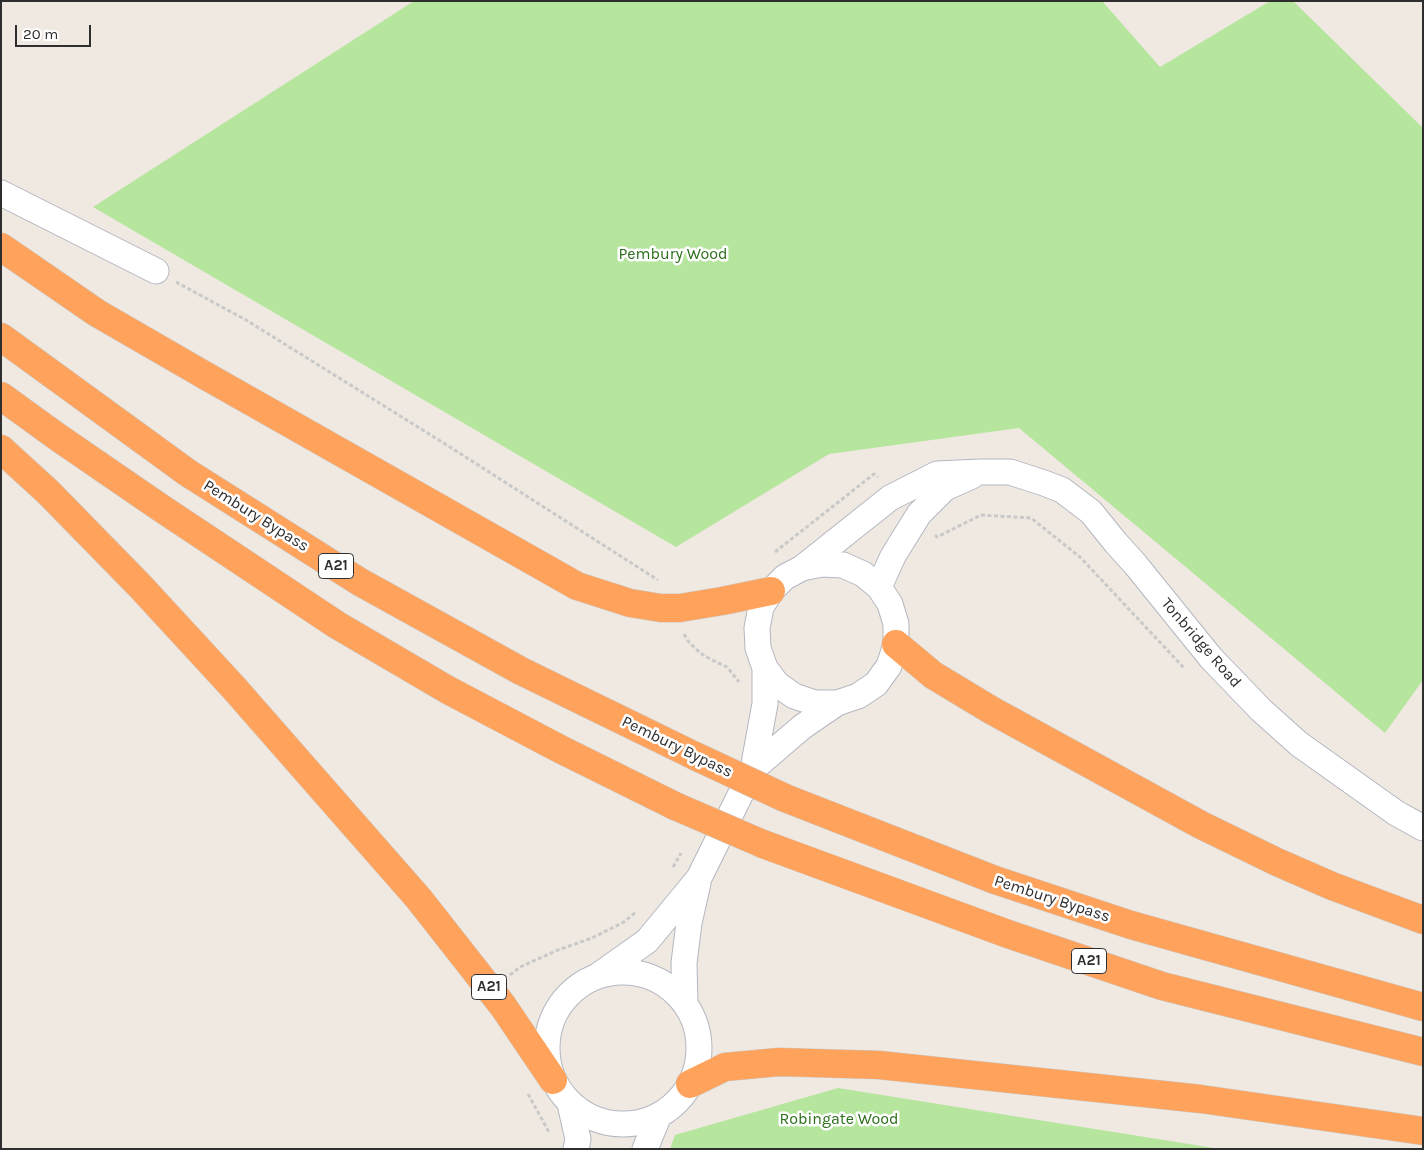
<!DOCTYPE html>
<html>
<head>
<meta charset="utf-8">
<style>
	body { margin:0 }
	#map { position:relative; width:1424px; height:1150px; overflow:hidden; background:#efe9e1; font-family:Karla,sans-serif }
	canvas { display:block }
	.frame { position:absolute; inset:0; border:2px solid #2e2e2e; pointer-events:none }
	.scale { position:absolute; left:15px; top:25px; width:76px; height:22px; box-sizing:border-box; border:2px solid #2e2e2e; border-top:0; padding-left:6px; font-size:15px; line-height:18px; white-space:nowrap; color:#2e2e2e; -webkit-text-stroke:4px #fff; paint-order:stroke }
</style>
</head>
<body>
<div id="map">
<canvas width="1424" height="1150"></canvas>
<div class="frame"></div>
<div class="scale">20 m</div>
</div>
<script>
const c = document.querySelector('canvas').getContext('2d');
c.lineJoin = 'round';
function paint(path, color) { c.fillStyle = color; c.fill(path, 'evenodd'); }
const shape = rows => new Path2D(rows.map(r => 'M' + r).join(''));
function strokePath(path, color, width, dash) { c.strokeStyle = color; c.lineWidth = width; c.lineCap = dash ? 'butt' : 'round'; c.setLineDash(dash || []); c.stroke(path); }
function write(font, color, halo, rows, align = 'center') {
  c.font = font + ' Karla,sans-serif'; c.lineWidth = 5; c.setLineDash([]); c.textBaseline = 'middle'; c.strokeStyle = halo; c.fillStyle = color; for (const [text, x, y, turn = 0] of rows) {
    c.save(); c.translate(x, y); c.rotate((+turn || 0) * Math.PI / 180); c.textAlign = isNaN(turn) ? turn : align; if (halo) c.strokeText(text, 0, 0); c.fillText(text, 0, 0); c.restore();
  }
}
paint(shape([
	[414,1,1102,1,1160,67,1270,1,1293,1,1423,128,1423,680,1385,733,1019,428,829,454,676,547,93,207],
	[838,1088,1220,1149,670,1149,675,1135]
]), '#b6e59e');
const minor = shape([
	[1,193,156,271],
	[802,568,890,498,937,474,981,472,1010,472,1044,483,1062,490,1091,512,1116,543,1135,564,1211,658,1261,710,1299,744,1396,813,1423,828],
	[879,587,893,556,919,514,945,488,972,476],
	[753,769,802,727,837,703,858,696,876,684,889,666,896,644,896,624,890,604,879,587,863,574,843,565,822,564,802,568,785,577,771,591,761,607,757,628,758,648,765,668,777,684,794,696,815,703,837,703],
	'547 1048a76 76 0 1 1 152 0a76 76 0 1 1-152 0Z',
	[599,975,647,941,699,878,753,769,765,704,765,668],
	[685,1004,684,963,689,923,698,883],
	[570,1104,578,1139,576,1149],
	[645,1149,659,1115]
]);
const highway = shape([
	[1,247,97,313,206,376,577,586,630,603,661,608,680,608,722,601,771,591],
	[1,337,188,473,360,582,521,671,695,756],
	[1,396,59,438,161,508,337,625,448,690,560,749,675,806],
	[1,449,48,492,140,586,234,688,305,769,419,899,503,1006,553,1080],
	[896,644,933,675,991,710,1201,825,1277,862,1332,886,1423,920],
	[785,798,995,880,1131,925,1423,1007],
	[763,844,1008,934,1162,986,1423,1052],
	[690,1084,725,1067,779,1062,879,1065,1201,1099,1423,1131]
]);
strokePath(minor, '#b4b7c1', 27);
strokePath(highway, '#c9c9c9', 29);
strokePath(shape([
	[176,282,246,320,450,447,658,580],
	[935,535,937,537,981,515,1031,518,1080,557,1185,669],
	[775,552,874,474,878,477],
	[684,634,688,641,700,653,712,660,727,667,739,682],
	[673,867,681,853],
	[510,975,520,967,558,950,592,938,624,922,636,912],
	[528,1094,549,1132]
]), '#c9c9c9', 3, [4, 2.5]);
strokePath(minor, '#fff', 25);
strokePath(highway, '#ffa35c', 28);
const highwayBridge = shape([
	[695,756,785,798],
	[675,806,763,844]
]);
strokePath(highwayBridge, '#c9c9c9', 29, []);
strokePath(highwayBridge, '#ffa35c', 28);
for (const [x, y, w] of [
	[336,566,35],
	[1089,961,35],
	[489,987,35]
]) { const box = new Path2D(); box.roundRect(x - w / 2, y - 12.5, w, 25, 4); c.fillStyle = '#fff'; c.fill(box); strokePath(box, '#2e2e2e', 1); }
write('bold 15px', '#2e2e2e', null, [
	["A21",336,566],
	["A21",1089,961],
	["A21",489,987]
]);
write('16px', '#2c6e1b', '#fff', [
	["Pembury Wood",673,254],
	["Robingate Wood",839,1119]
]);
write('16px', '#2e2e2e', '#fff', [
	["Pembury Bypass",256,516,32],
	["Tonbridge Road",1201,643,49],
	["Pembury Bypass",677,747,26],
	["Pembury Bypass",1052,899,18]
]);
</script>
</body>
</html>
